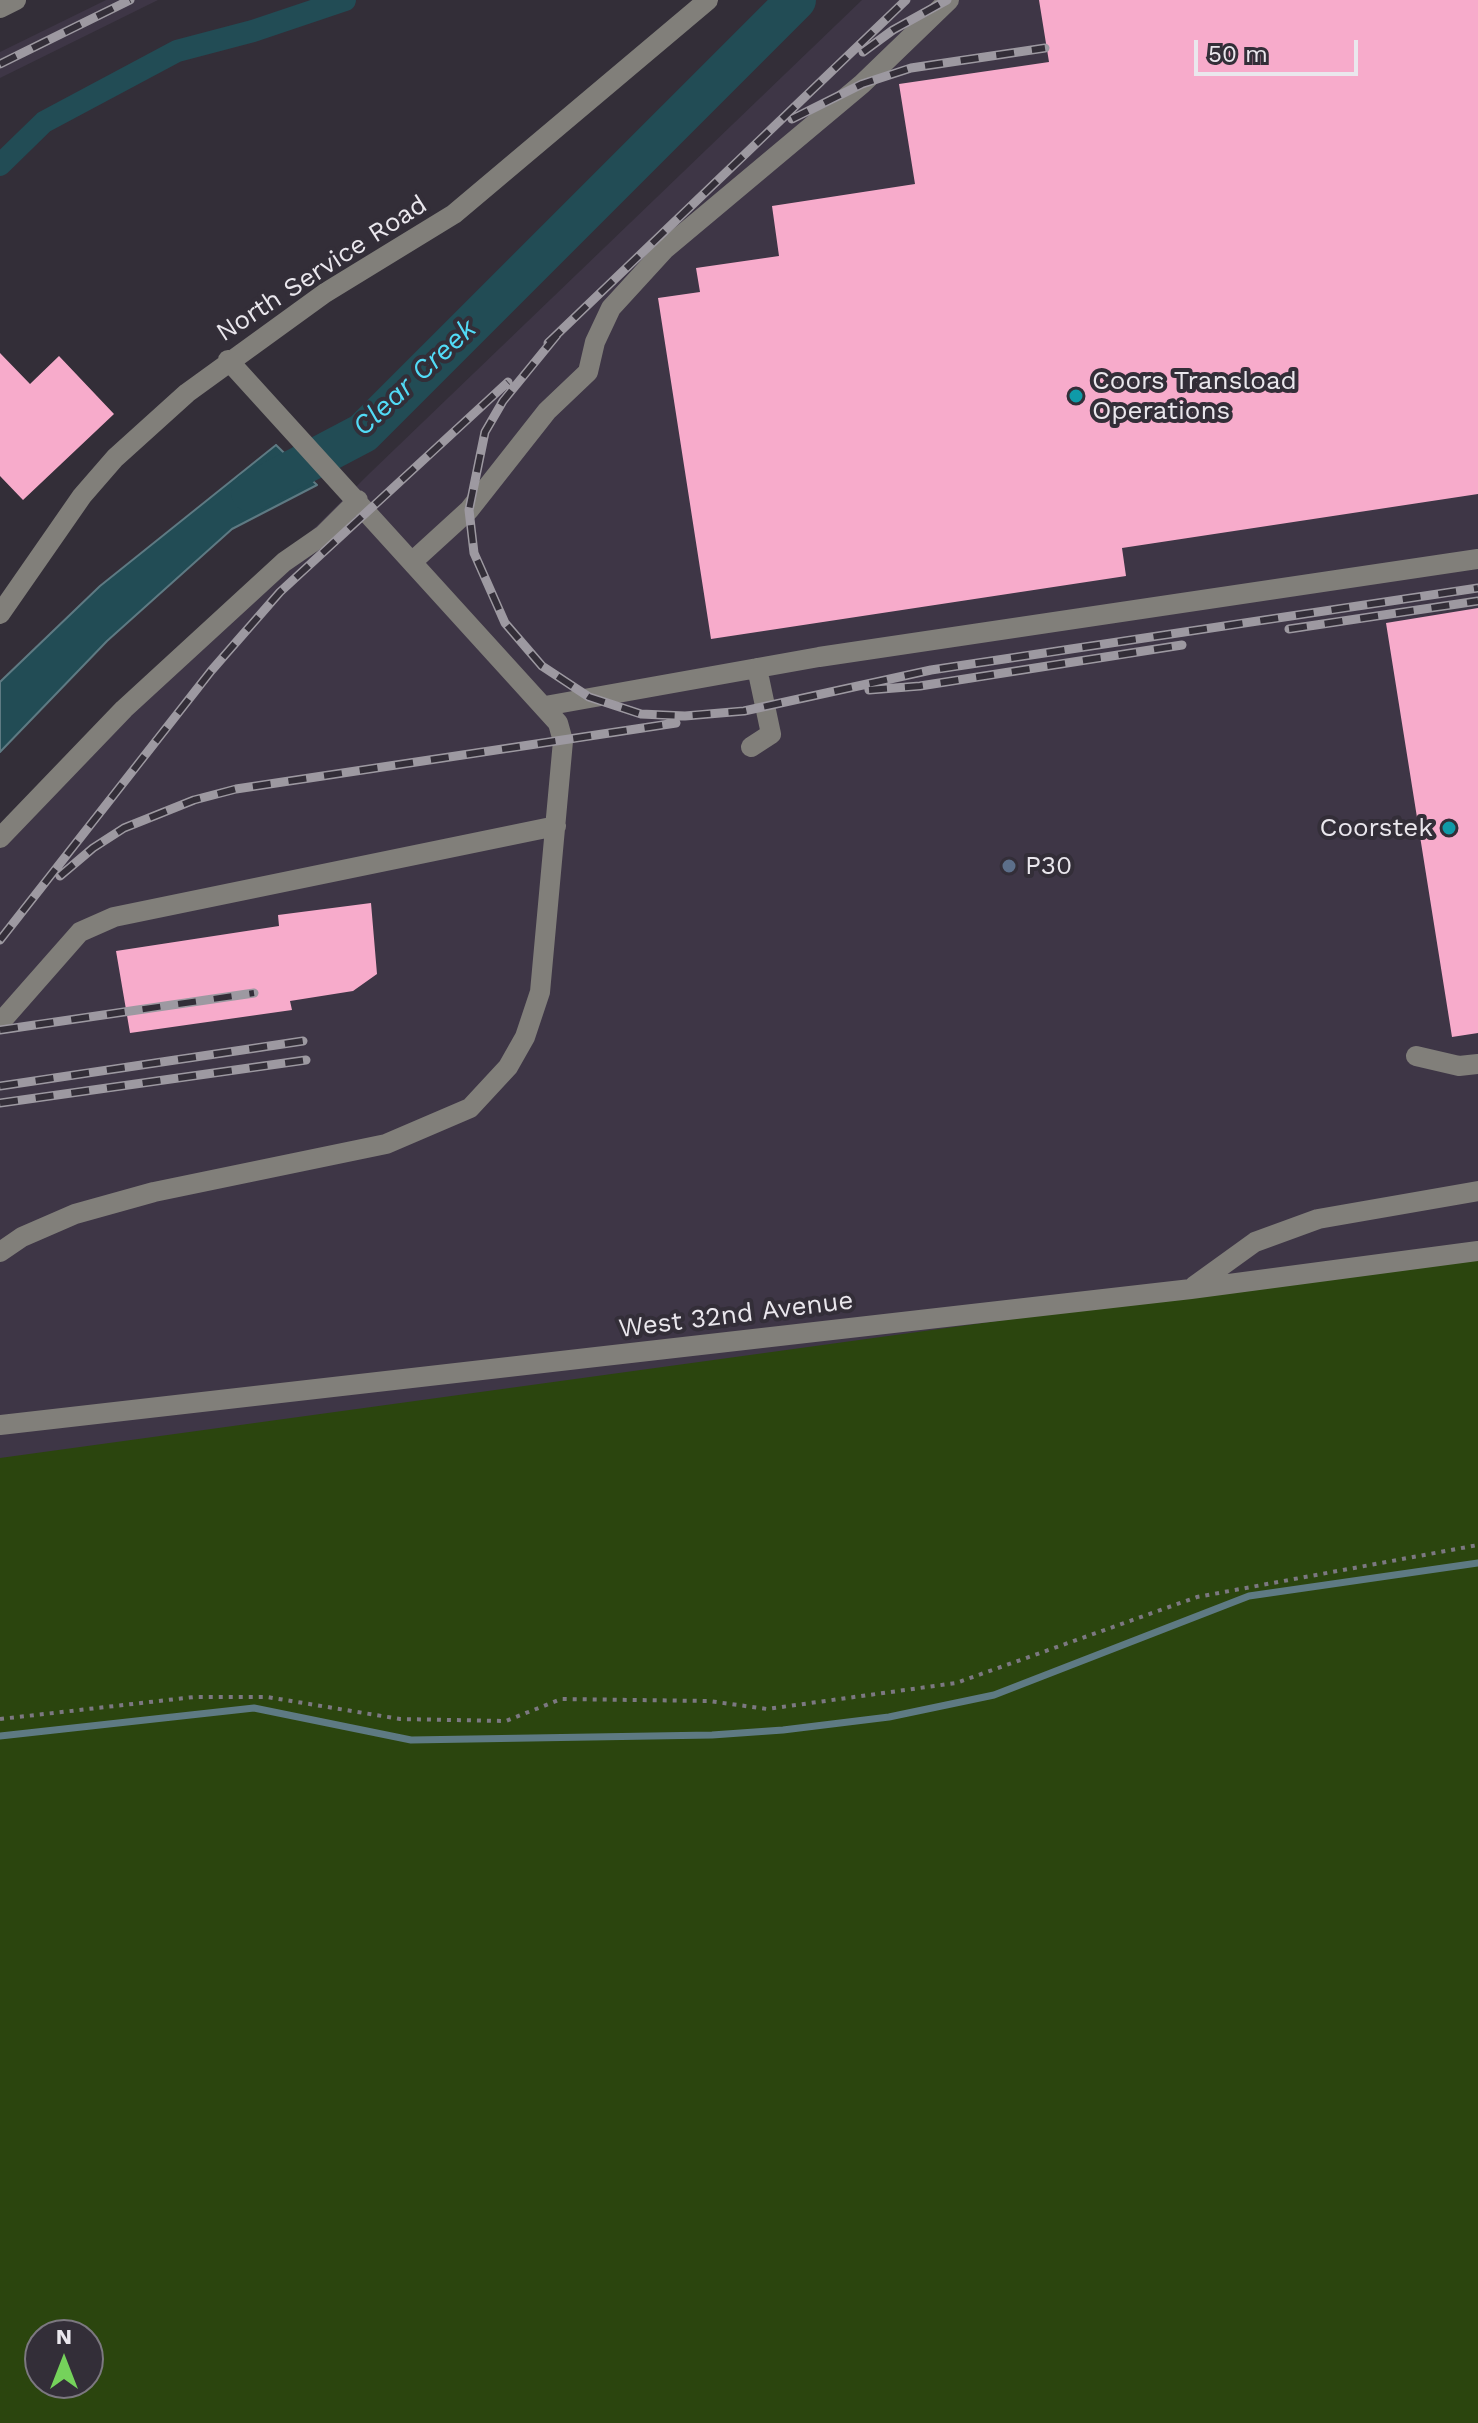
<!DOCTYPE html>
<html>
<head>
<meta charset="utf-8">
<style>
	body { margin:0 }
	#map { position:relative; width:1478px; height:2423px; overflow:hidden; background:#332e38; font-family:"Work Sans",sans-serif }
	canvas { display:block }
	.north { position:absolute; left:24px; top:2319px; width:80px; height:80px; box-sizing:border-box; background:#332e38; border:2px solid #7c7880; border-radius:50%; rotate:0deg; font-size:22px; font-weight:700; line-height:32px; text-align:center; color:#eae7ed }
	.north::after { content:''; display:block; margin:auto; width:28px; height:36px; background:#75d25b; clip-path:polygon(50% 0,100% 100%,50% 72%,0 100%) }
	.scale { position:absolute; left:1194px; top:40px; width:164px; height:36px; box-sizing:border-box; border:4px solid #eae7ed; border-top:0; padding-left:10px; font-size:24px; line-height:28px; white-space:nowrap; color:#eae7ed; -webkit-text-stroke:6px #332e38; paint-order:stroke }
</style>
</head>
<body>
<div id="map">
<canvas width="1478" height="2423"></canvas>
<div class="north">N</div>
<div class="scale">50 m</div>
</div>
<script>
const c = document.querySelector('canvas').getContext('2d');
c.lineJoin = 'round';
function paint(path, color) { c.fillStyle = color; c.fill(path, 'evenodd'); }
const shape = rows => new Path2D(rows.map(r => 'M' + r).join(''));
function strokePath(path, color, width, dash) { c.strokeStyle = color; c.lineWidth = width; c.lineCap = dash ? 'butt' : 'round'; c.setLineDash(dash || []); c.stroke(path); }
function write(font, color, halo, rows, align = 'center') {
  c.font = font + ' "Work Sans",sans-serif'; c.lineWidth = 8; c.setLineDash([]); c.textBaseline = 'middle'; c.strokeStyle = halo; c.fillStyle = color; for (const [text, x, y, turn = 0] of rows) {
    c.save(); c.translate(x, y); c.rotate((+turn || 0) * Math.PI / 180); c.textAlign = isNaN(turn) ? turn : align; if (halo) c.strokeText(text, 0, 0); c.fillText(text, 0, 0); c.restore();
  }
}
paint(shape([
	[106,0,158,0,0,78,0,52],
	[862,0,1478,0,1478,1308,0,1479,0,838,371,472]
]), '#3e3646');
paint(shape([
	[1478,1255,1478,2423,0,2423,0,1458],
	[40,2335,88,2335,88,2383,40,2383]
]), '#2b450e');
const water = shape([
	[276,445,317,485,232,529,107,641,0,752,0,682,100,586,276,445]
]);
paint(water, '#224c55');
strokePath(water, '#5e7a83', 2);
strokePath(shape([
	[0,1736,254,1708,411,1740,712,1735,783,1730,889,1717,994,1695,1249,1596,1478,1563]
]), '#5e7a83', 7);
strokePath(shape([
	[0,165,44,122,177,51,253,31,345,0]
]), '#224c55', 22);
strokePath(shape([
	[251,492,363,433,796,0]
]), '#224c55', 40);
paint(shape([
	[1039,0,1478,0,1478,494,1122,548,1126,576,711,639,658,298,700,292,696,268,779,256,772,206,915,184,899,84,1049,62],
	[0,353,30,384,59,356,114,414,23,500,0,476],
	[1478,608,1478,1033,1452,1037,1386,623],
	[371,903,377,974,353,991,290,1001,292,1010,130,1033,116,951,279,926,278,915]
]), '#f7abcb');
strokePath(shape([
	[0,1719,194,1697,267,1697,400,1719,506,1721,561,1699,709,1701,767,1709,956,1683,1197,1597,1478,1545]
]), '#7c7881', 4, [4, 6]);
strokePath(shape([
	[0,8,16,0],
	[412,562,469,510,547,411,588,372,595,342,611,308,665,249,862,84,949,0],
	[0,614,82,496,115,458,187,393,325,293,454,214,708,0],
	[545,706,819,657,1478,559],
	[751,747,771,734,757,668],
	[0,838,124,709,284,562,323,535,358,500],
	[0,1023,80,932,114,917,556,826],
	[1416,1056,1459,1066,1478,1064],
	[0,1252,22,1237,75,1214,154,1192,386,1144,470,1108,508,1067,525,1037,540,992,563,741,558,723,228,360],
	[1194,1286,1255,1242,1318,1219,1478,1191],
	[0,1425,1191,1289,1478,1251]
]), '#817f7a', 20);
const rail = shape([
	[863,52,893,30,947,0],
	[0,64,130,0],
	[792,119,862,84,911,68,1045,48],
	[557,335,503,401,485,432,469,510,474,553,505,623,542,666,589,697,641,714,685,716,744,711,931,670,1478,588],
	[548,343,906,0],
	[1289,629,1478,601],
	[869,690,920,686,1182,645],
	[60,876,93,848,124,828,194,800,236,789,676,723],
	[0,940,211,671,280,592,508,382],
	[0,1030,254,993],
	[0,1086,303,1041],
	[0,1103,306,1060]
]);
strokePath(rail, '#9d99a1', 9);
strokePath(rail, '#332e38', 6, [18]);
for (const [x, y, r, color] of [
	[1076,396,8,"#0f9aa8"],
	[1449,828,8,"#0f9aa8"],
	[1009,866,8,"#5c6f8a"]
]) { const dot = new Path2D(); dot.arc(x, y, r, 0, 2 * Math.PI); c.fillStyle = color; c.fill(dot); strokePath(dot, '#332e38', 3); }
write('26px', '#eae7ed', '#332e38', [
	["North Service Road",322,269,-33],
	["West 32nd Avenue",736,1315,-7]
]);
write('26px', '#eae7ed', '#332e38', [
	["Coors Transload",1092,381],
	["Operations",1092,411],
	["Coorstek",1433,828,"right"],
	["P30",1025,866]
], 'left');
write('italic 28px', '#52dbf6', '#332e38', [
	["Clear Creek",415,378,-43]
]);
</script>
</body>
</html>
